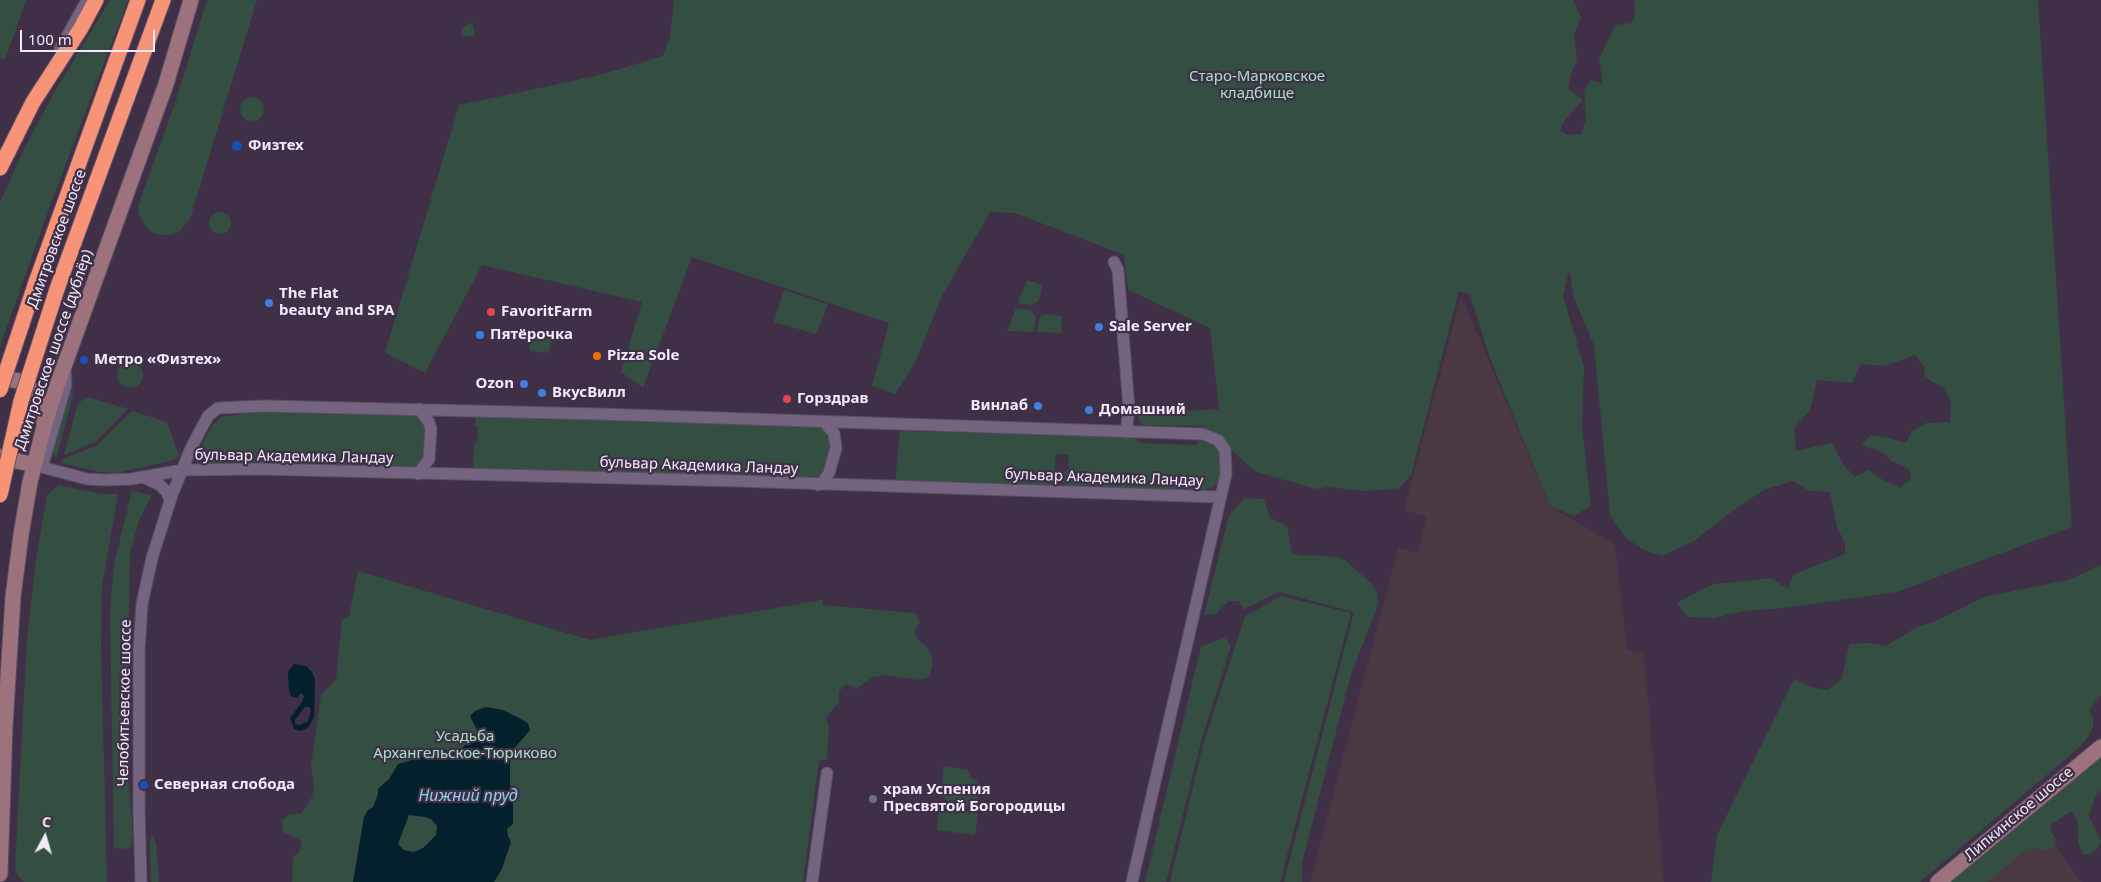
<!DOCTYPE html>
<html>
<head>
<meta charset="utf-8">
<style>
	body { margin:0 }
	#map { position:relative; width:2101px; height:882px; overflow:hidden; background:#3f3048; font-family:"Noto Sans",sans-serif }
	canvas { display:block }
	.north { position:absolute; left:20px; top:812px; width:50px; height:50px; -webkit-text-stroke:4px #3f3048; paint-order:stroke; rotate:6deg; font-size:14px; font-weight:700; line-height:20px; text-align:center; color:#f2e9f9 }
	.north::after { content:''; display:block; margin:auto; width:18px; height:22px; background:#f2e9f9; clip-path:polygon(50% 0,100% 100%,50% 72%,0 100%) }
	.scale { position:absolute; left:20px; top:30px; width:135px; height:22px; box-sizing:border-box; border:2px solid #f2e9f9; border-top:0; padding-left:6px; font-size:15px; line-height:18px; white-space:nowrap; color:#f2e9f9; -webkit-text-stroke:4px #3f3048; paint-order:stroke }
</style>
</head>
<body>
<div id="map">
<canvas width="2101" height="882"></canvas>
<div class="north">С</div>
<div class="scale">100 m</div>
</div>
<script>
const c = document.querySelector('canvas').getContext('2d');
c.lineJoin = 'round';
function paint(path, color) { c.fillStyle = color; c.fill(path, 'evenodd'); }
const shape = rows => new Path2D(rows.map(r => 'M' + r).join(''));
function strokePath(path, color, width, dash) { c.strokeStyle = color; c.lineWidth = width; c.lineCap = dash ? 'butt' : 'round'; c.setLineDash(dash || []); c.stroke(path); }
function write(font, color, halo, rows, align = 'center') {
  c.font = font + ' "Noto Sans",sans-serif'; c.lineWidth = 4.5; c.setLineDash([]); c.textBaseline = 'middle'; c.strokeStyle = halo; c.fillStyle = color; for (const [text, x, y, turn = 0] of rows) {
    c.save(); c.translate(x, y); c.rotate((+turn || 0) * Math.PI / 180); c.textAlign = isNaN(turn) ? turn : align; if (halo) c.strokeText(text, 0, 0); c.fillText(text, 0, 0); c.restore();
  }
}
paint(shape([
	[1461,295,1550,506,1615,545,1627,649,1644,654,1664,882,1310,882,1398,548,1417,553,1427,517,1404,510],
	[2041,823,2081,882,1968,882]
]), '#4a3843');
paint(shape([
	[0,0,26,0,5,60,0,58],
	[110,0,128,0,53,198,0,346,0,202,25,147,53,95],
	[207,0,257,0,190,219,180,231,171,235,160,235,153,233,142,222,139,214,138,206,175,103],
	[674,0,1573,0,1581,17,1574,34,1577,59,1571,74,1568,89,1583,100,1564,121,1560,130,1567,135,1581,134,1586,119,1584,91,1591,80,1603,84,1599,59,1615,25,1632,23,1635,15,1634,0,2038,0,2072,527,1897,592,1784,608,1743,611,1714,618,1687,617,1677,603,1703,589,1715,584,1771,578,1788,589,1794,574,1845,554,1845,543,1837,527,1830,492,1809,491,1793,481,1764,490,1735,509,1694,541,1662,556,1644,550,1626,538,1610,515,1594,345,1574,298,1569,271,1563,296,1584,366,1582,428,1591,506,1574,516,1550,506,1490,358,1470,295,1459,291,1411,475,1398,489,1363,491,1327,487,1317,489,1256,472,1232,451,1220,436,1211,433,1204,426,1142,425,1139,420,1138,414,1219,409,1210,328,1128,290,1124,255,1015,213,990,212,942,296,915,363,895,394,872,386,889,323,692,257,643,388,621,372,642,302,482,265,425,373,385,353,459,105,596,76,663,56,670,37],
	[1915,355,1924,366,1925,376,1931,381,1943,387,1951,401,1950,422,1926,423,1912,431,1906,443,1885,437,1870,435,1862,445,1884,453,1891,461,1909,469,1911,479,1900,487,1883,480,1868,470,1855,477,1843,464,1832,443,1796,451,1794,428,1810,410,1817,380,1852,383,1861,364,1885,366],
	[472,23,475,32,473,37,461,35,461,30,468,24],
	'240 109a12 12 0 1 1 24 0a12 12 0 1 1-24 0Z',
	'209 223a11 11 0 1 1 22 0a11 11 0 1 1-22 0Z',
	[1027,280,1042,285,1039,301,1031,305,1018,303],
	[784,290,828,304,816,334,774,322],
	[1016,308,1031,310,1036,317,1033,332,1007,331],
	[1046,314,1061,316,1062,333,1037,332,1040,317],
	[532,335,552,339,548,353,531,351,529,347],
	'117 375a13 13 0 1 1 26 0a13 13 0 1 1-26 0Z',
	[67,391,72,393,73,396,56,459,52,449],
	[88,397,128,409,95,442,64,455,78,403],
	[132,411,167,422,178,453,181,454,174,460,117,473,100,472,61,463,63,459,96,446],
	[363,412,413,414,419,416,426,426,423,460,413,468,208,465,198,457,199,450,212,426,222,416,238,415,239,413],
	[476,415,818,427,825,430,829,435,831,443,824,473,819,478,812,480,473,469,474,444,477,442,478,427,475,425],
	[900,431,1134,437,1141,443,1196,445,1199,441,1213,442,1222,451,1220,476,1217,483,1213,487,1204,490,1068,487,1063,483,1063,472,1069,469,1068,455,1056,454,1054,469,1059,470,1058,483,1055,486,895,483],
	[59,485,102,494,118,494,102,586,101,645,107,882,24,882,18,876,15,868,27,638,36,559,47,495],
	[132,491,152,495,139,520,130,553,127,706,128,775,133,834,131,848,124,849,114,848,110,612,114,564],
	[1245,498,1264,499,1270,518,1287,526,1292,553,1301,556,1310,555,1338,557,1346,561,1373,585,1377,593,1378,602,1376,611,1351,674,1302,863,1302,882,1284,882,1354,612,1279,592,1244,609,1238,601,1229,601,1215,614,1204,615,1229,515],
	[2101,565,2101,695,2089,710,2093,718,2093,727,2089,735,2080,747,1920,882,1711,882,1717,835,1794,679,1811,687,1828,690,1842,679,1849,644,1868,643,1886,646,1917,627,1934,622,1984,597,2068,580],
	[358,571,590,640,822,600,823,605,915,613,920,622,914,631,919,641,927,647,932,656,932,666,929,677,918,680,885,675,873,677,856,689,847,684,839,691,839,702,826,718,829,728,827,759,819,761,803,882,292,882,293,858,300,851,302,841,283,832,282,821,290,814,301,814,312,797,314,787,311,766,321,695,336,680,342,619,349,617],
	[1281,596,1351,613,1280,882,1170,882,1203,745,1245,616],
	[1225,638,1231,646,1202,738,1166,882,1145,882,1201,646],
	[2101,755,2101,791,2096,794,2089,816,2101,842,2097,849,2091,854,2084,855,2078,843,2078,822,2071,811,2051,825,2051,832,2056,840,2053,848,2044,850,2035,848,2023,853,1987,882,1947,882],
	[944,766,968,770,971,778,977,781,979,808,950,805,941,795],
	[939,808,978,813,975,835,937,830],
	[153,837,156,843,159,882,151,882,150,840]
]), '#344e41');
paint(shape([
	[294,664,306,666,312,672,315,679,314,717,308,728,301,731,294,729,290,718,302,702,304,696,301,693,297,698,291,696,289,692,288,672],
	[305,707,310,707,311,711,308,721,300,725,295,724,295,720],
	[486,707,503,710,519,718,528,723,530,730,513,750,510,763,510,784,513,794,513,824,507,829,508,836,511,842,502,869,494,882,353,882,364,817,368,810,373,807,378,794,378,789,389,779,398,764,412,760,426,749,443,748,450,753,458,752,466,744,475,740,478,732,470,716,475,711],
	[409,815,425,817,431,819,437,826,436,835,423,848,414,852,404,850,398,844]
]), '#03212c');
const street = shape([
	[60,49,87,0],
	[1114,262,1118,270,1129,409,1126,432],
	[34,465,87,479,105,480,131,479,183,470,260,469,738,481,1220,497],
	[42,467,66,385,65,370],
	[418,474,429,459,431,429,429,422,419,409],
	[143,477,160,485,167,492,170,501],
	[818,485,823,482,829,473,836,448,834,433,824,422],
	[141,882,139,810,139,650,142,604,152,558,172,495,191,448,208,416,218,408,265,406,599,414,1203,434,1218,440,1225,450,1226,474,1132,882],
	[812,882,827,773]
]);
const secondary = shape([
	[0,378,19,381,29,387,41,402,44,422],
	[0,457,34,465],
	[0,874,5,726,13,597,21,535,30,482,45,423,58,383,166,84,191,0],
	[1938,882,2101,747]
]);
const highway = shape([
	[0,168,33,102,81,28,96,0],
	[36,282,138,0],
	[57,289,163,0]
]);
strokePath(street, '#5a4e63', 13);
strokePath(secondary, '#5a4e63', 17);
strokePath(highway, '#5a4e63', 17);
strokePath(street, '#75647f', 11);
strokePath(secondary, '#9c727c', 15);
strokePath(highway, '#f79376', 15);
const highwayBridge = shape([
	[0,390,36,282],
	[0,495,21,401,57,289]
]);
strokePath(highwayBridge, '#5a4e63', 17, []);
strokePath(highwayBridge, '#f79376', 15);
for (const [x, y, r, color] of [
	[237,146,6,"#1a4fb4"],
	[269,303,5,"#3f7fe0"],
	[491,312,5,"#e0444e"],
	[1099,327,5,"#3f7fe0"],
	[480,335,5,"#3f7fe0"],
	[597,356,5,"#e8710a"],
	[84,360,5,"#1a4fb4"],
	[524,384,5,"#3f7fe0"],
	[542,393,5,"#3f7fe0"],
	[787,399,5,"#e0444e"],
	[1038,406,5,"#3f7fe0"],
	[1089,410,5,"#3f7fe0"],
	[144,785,5,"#1a4fb4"],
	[873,799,5,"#6b7280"]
]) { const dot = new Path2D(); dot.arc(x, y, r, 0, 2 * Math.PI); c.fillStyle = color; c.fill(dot); strokePath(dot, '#3f3048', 2); }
write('15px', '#a1e2c1', '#3f3048', [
	["Старо-Марковское",1257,77],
	["кладбище",1257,94],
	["Усадьба",465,737],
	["Архангельское-Тюриково",465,754]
]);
write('bold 15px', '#f2e9f9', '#3f3048', [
	["Физтех",248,146],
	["The Flat",279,294],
	["beauty and SPA",279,311],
	["FavoritFarm",501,312],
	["Sale Server",1109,327],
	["Пятёрочка",490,335],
	["Pizza Sole",607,356],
	["Метро «Физтех»",94,360],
	["Ozon",514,384,"right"],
	["ВкусВилл",552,393],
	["Горздрав",797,399],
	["Винлаб",1028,406,"right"],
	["Домашний",1099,410],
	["Северная слобода",154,785],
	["храм Успения",883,790],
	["Пресвятой Богородицы",883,807]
], 'left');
write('15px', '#f2e9f9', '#3f3048', [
	["Дмитровское шоссе",57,239,-70],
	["Дмитровское шоссе (дублёр)",54,350,-71],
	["бульвар Академика Ландау",294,457,1],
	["бульвар Академика Ландау",699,466,2],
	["бульвар Академика Ландау",1104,478,2],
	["Челобитьевское шоссе",125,703,-89],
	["Липкинское шоссе",2019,814,-40]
]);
write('italic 16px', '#8ad0ec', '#3f3048', [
	["Нижний пруд",468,796]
]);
</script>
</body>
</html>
